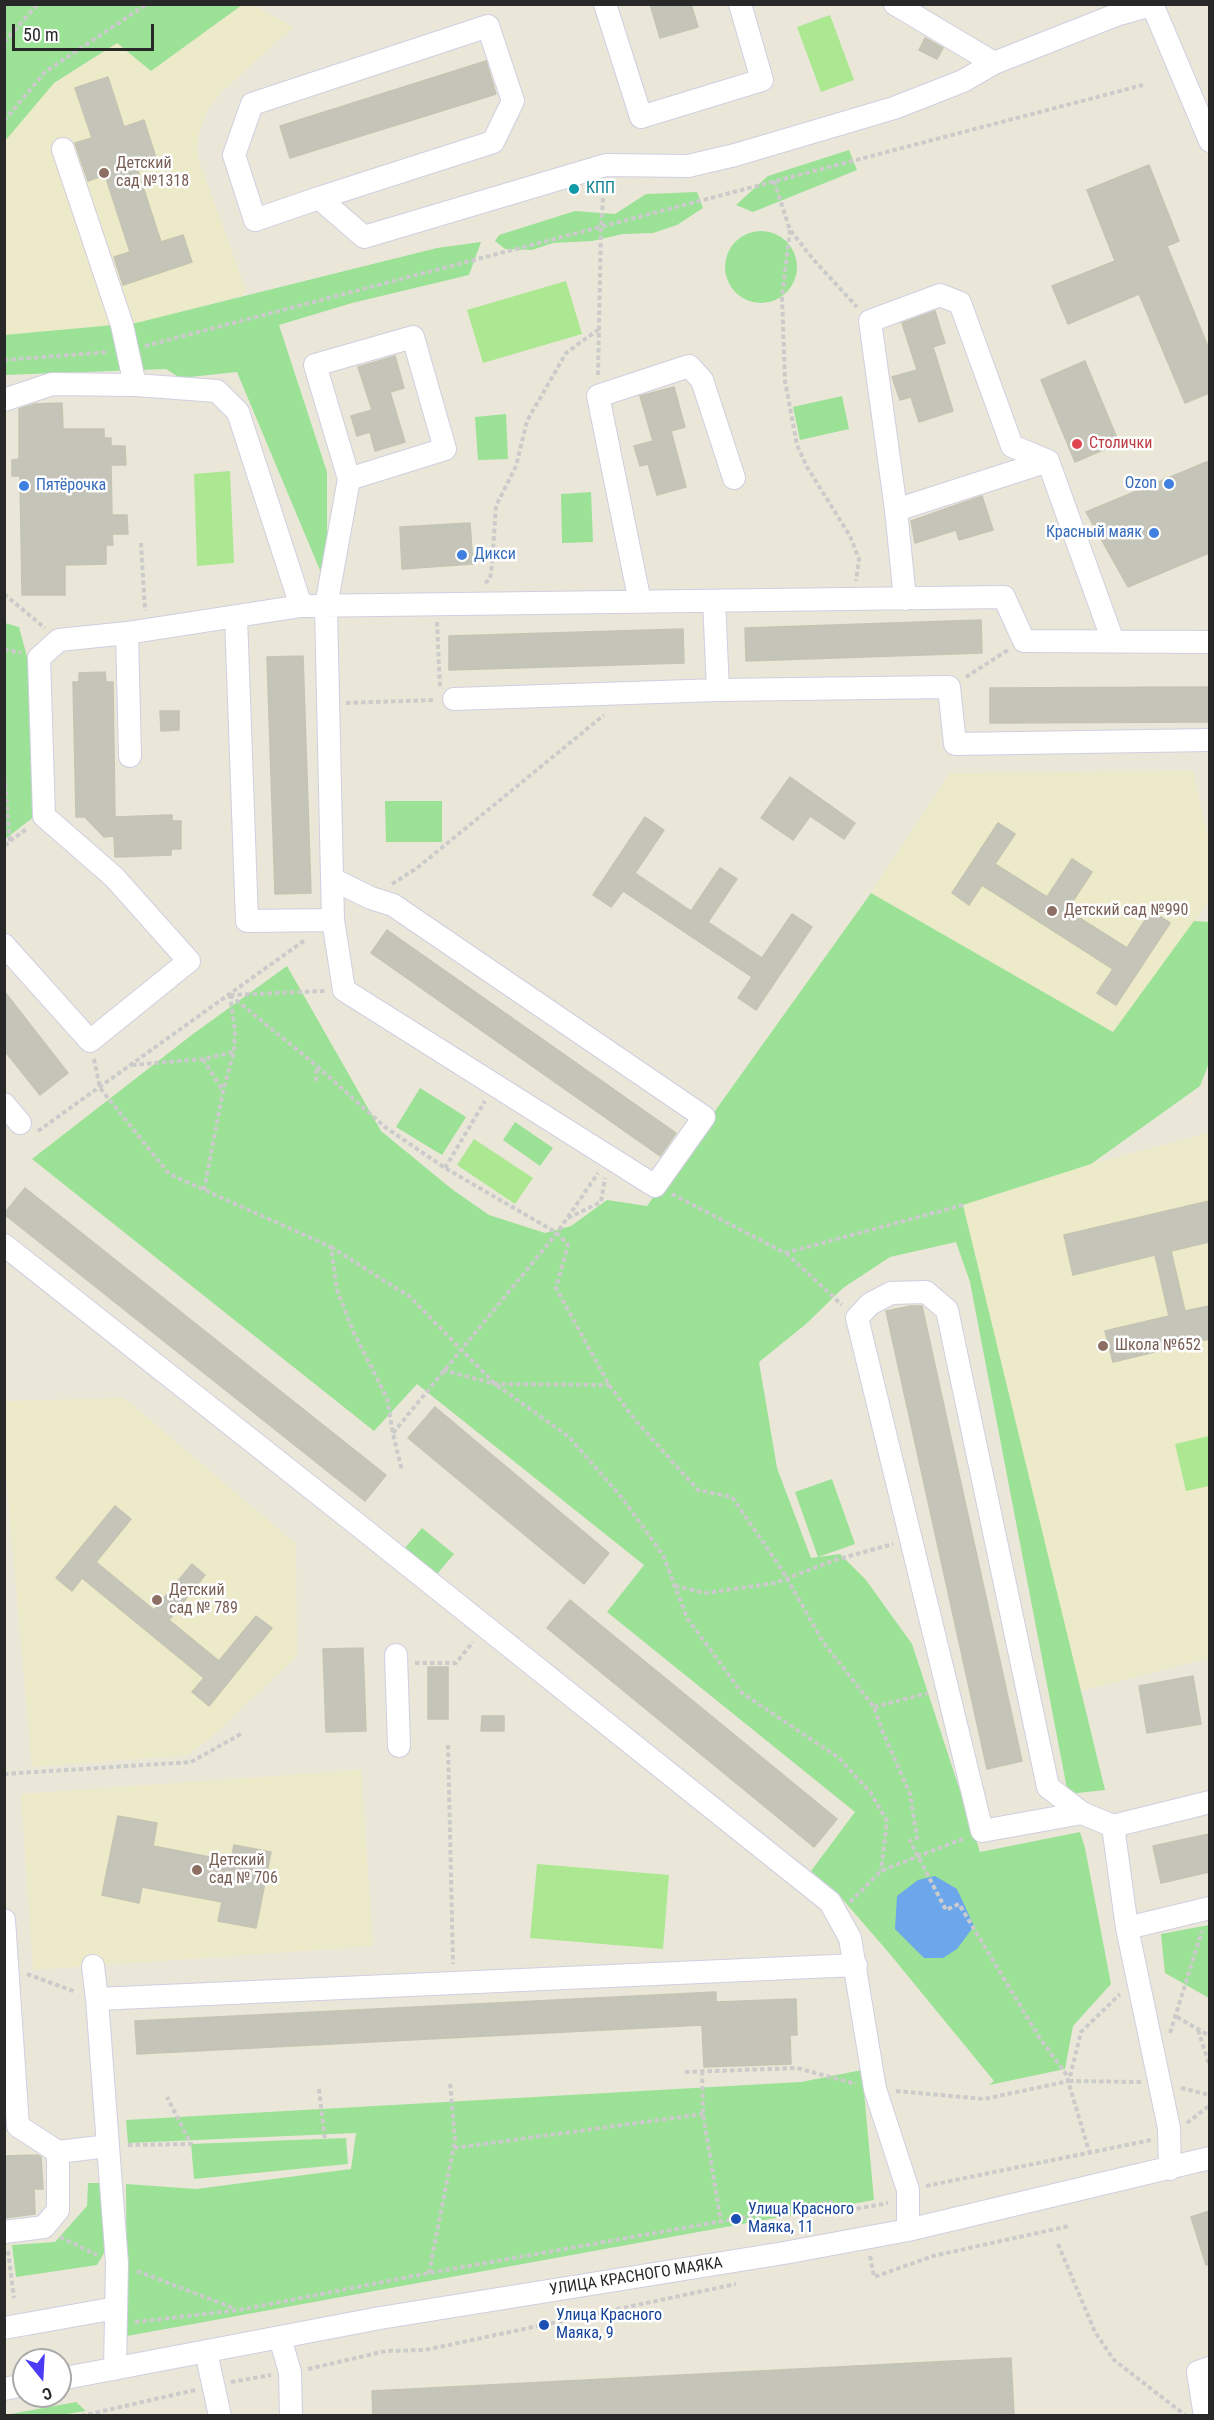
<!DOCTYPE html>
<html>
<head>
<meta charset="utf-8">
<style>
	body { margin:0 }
	#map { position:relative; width:1214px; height:2420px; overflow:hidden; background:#eae7d9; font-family:"Roboto Condensed",sans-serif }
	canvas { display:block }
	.frame { position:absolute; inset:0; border:6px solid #282828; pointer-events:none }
	.north { position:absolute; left:12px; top:2348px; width:60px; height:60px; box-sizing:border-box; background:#fff; border:2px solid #a9a9a9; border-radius:50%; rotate:162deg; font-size:16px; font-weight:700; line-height:24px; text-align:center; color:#282828 }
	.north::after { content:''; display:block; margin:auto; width:21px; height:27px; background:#4b3af6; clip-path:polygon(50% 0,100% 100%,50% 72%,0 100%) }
	.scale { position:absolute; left:12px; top:24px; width:142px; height:27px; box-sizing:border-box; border:3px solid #282828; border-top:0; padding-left:8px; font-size:18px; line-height:21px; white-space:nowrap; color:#282828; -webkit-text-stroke:4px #fff; paint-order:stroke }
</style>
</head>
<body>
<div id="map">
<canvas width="1214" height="2420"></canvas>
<div class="frame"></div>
<div class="north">С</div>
<div class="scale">50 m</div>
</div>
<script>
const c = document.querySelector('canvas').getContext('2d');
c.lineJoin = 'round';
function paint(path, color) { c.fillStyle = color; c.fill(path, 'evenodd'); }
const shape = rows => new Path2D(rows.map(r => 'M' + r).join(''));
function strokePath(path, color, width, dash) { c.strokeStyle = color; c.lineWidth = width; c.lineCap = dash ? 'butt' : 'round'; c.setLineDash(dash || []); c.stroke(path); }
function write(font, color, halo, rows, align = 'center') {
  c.font = font + ' "Roboto Condensed",sans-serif'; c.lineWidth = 5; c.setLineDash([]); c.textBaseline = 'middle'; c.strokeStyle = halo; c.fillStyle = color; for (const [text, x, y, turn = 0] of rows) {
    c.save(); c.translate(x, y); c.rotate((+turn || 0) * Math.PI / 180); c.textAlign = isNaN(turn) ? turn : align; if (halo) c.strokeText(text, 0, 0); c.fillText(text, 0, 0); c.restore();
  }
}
paint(shape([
	[242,5,253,5,293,27,221,92,207,111,198,136,197,155,245,288,244,295,136,323,5,335,5,141,54,83,117,43,151,71],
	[1193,771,1209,843,1209,901,1113,1032,871,893,950,773],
	[1209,1133,1209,1658,1080,1691,963,1205,1091,1164],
	[124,1398,296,1544,297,1656,216,1733,188,1755,32,1767,5,1464,4,1401],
	[361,1770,373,1946,33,1970,21,1794]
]), '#eceac8');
paint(shape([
	[5,4,242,4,242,5,151,71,117,43,54,83,5,141],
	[849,150,857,170,753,212,736,205,768,176],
	[697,192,703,208,677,225,653,233,623,234,592,241,553,243,532,250,505,249,495,241,499,235,575,211,615,214,646,194],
	'725 267a36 36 0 1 1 72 0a36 36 0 1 1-72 0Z',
	[481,242,469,275,352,303,279,325,327,472,327,587,237,372,180,378,166,369,5,375,4,335,136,323,437,248],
	[842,396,849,429,800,440,793,407],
	[506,414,508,459,478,460,475,417],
	[591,492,593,542,562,543,561,494],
	[5,623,19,627,33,679,35,816,5,839],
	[385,801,442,801,442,842,386,842],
	[871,893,1113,1032,1194,921,1209,922,1209,1063,1200,1086,1091,1164,963,1205,1105,1790,1068,1794,970,1282,956,1242,890,1257,843,1288,806,1324,759,1362,777,1468,811,1558,840,1554,866,1580,912,1644,980,1852,1080,1832,1085,1848,1111,1984,1073,2026,1065,2069,989,2085,994,2081,889,1953,838,1894,811,1871,855,1812,607,1612,644,1565,417,1384,374,1431,32,1159,193,1034,287,966,381,1131,453,1190,489,1215,545,1233,571,1226,607,1200,647,1206],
	[420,1088,466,1117,442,1155,396,1127],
	[515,1122,553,1148,540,1166,503,1140],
	[832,1479,855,1544,818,1557,795,1492],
	[422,1528,454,1554,437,1574,405,1548],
	[1209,1925,1210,1925,1209,1998,1165,1973,1161,1934],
	[862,2070,874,2200,127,2336,126,2184,196,2189,351,2169,356,2133,128,2143,126,2120,801,2082],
	[346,2138,348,2164,194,2179,191,2144],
	[88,2183,104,2183,104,2253,97,2265,16,2277,12,2245,55,2242,87,2206],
	[76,2402,86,2411,60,2415,5,2415]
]), '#9be196');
paint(shape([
	[830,15,854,80,821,92,797,27],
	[566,281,582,334,483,363,467,310],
	[230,471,234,563,197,566,194,474],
	[474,1139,533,1178,515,1204,457,1165],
	[1209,1436,1209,1486,1186,1491,1175,1444],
	[537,1864,669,1875,663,1949,530,1938]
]), '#abe891');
paint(shape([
	[935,1876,957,1889,974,1926,957,1949,943,1958,924,1958,895,1929,897,1896,918,1880]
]), '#6ca7ec');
const building = shape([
	[650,4,691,4,698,27,660,38,650,4],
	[925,38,943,48,937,59,919,50,925,38],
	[486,61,496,94,290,158,280,126,486,61],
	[108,77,124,127,144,120,156,158,136,165,161,242,183,235,192,262,123,285,114,257,130,252,105,175,88,181,75,143,92,138,75,88,108,77],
	[1149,165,1179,241,1167,246,1209,349,1209,393,1185,403,1139,294,1068,324,1052,286,1115,261,1087,190,1149,165],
	[935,311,945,343,933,347,953,411,919,422,911,397,900,400,892,377,917,370,902,323,935,311],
	[395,356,404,388,390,392,405,442,375,451,370,432,357,436,351,416,372,410,358,367,395,356],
	[1085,361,1119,443,1075,462,1041,380,1085,361],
	[674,387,685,427,671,431,686,487,657,495,648,464,640,466,634,446,653,441,640,396,674,387],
	[62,403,63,429,104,429,104,438,111,438,111,446,125,446,126,465,111,465,112,515,127,515,128,534,112,534,113,545,106,545,106,564,65,565,65,595,22,595,20,476,12,476,12,460,19,459,19,409,35,404,62,403],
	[1209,461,1209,553,1128,587,1086,512,1209,461],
	[982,496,993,530,959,540,956,530,915,543,911,521,982,496],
	[470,523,473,564,402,569,400,527,470,523],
	[981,620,982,653,746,661,745,628,981,620],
	[683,629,684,663,449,670,449,636,683,629],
	[303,656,311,893,275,894,267,657,303,656],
	[105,672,106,682,113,682,115,817,172,815,172,821,181,821,181,849,171,849,171,855,115,857,114,836,104,837,85,817,76,817,73,682,79,682,79,673,105,672],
	[1209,687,1209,722,990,723,990,688,1209,687],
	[160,711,179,711,179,730,161,731,160,711],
	[790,777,855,823,844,839,810,816,793,840,761,818,790,777],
	[645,817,664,830,635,873,691,911,720,868,737,879,708,922,762,958,792,914,812,927,756,1010,738,998,752,977,623,891,611,907,593,895,645,817],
	[998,823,1015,834,995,864,1047,897,1072,859,1092,872,1067,910,1127,948,1151,911,1170,923,1116,1005,1097,993,1113,969,982,885,969,905,952,893,998,823],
	[387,930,676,1133,660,1156,371,953,387,930],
	[4,991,68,1073,40,1095,4,1050,4,991],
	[25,1188,386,1475,365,1501,4,1214,25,1188],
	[1209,1201,1209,1242,1171,1251,1185,1311,1209,1306,1209,1339,1113,1362,1105,1331,1169,1316,1155,1255,1073,1275,1064,1235,1209,1201],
	[911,1306,922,1306,1022,1761,987,1769,886,1311,911,1306],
	[435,1407,609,1553,584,1584,408,1438,435,1407],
	[115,1506,131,1519,96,1562,154,1610,192,1564,205,1575,169,1620,219,1661,256,1616,272,1628,209,1706,192,1692,204,1678,82,1578,72,1591,56,1578,115,1506],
	[570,1600,837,1819,814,1847,547,1628,570,1600],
	[363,1648,366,1731,326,1732,323,1649,363,1648],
	[428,1667,448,1667,448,1719,428,1719,428,1667],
	[1193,1676,1201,1724,1147,1733,1139,1686,1193,1676],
	[482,1716,504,1716,504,1731,481,1731,482,1716],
	[118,1816,157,1823,153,1846,231,1861,234,1845,271,1852,256,1928,218,1921,222,1902,142,1887,139,1903,102,1895,118,1816],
	[1209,1834,1209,1872,1161,1883,1153,1846,1209,1834],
	[716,1992,716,2002,796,1999,797,2035,790,2035,791,2064,704,2067,702,2025,137,2054,135,2021,716,1992],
	[37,2155,41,2157,43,2189,34,2189,35,2214,4,2218,4,2156,37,2155],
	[1209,2211,1209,2264,1206,2265,1191,2217,1209,2211],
	[1011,2358,1014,2415,373,2415,372,2391,1011,2358]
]);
paint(building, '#c5c4b9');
strokePath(building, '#c5c4b3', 1.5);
const minor = shape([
	[605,4,641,117,762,80,740,4],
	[895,4,994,63,1116,15,1152,5],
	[1152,4,1210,141],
	[63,149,122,325,135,385],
	[319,198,493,142,513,101,488,26,252,104,234,155,255,220,319,198,364,237,606,165,688,166,735,155,894,108,963,81,994,63],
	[4,400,52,384,135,385,217,391,238,412,301,606],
	[896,510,870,321,940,295,960,303,1012,446,1048,461],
	[905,599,896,510,1048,461,1113,641],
	[714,601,718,690],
	[640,602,598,396,689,366,702,380,734,478],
	[236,617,247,921,333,920],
	[127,633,130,756],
	[454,699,718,690,949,687,955,744,1210,740],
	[332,879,371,898,393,905,704,1117,655,1186,344,990,333,920,332,879,326,606,349,479,315,365,413,337,445,449,349,479],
	[4,945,90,1041,189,961,114,877,44,816,39,658,59,640,127,633,301,606,1004,597,1024,641,1210,642],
	[4,1104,20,1123],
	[4,1245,343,1513,830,1902,850,1938,875,2089,908,2190,908,2230],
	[396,1655,399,1746],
	[1082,1813,1048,1787,947,1310,926,1292,891,1293,870,1304,857,1318,982,1831,1082,1813,1113,1826],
	[4,1920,18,2126,58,2152],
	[1127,1928,1113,1826,1210,1802],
	[93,1966,97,1999],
	[108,2146,117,2263,115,2369],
	[1170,2169,1169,2128,1127,1928,1210,1908],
	[4,2232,44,2227,58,2210,58,2152,108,2146,97,1999,856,1965],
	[4,2328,116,2308],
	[280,2338,290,2372,291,2416],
	[206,2352,220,2416],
	[60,2379,380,2318,784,2253,908,2230,1210,2158],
	[4,2389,24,2385],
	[1205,2416,1198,2372,1210,2368]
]);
strokePath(minor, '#d0cee1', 24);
strokePath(shape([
	[4,42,38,4],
	[4,121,45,72,147,4],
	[774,181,790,230,813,259,857,307],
	[790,230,782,297,785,381,797,445,807,467,850,536,859,559,856,581],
	[145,346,1143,85],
	[4,360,109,352],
	[598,375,601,227,604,184],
	[141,543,145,611],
	[485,583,490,579,492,565,496,506,516,466,527,421,566,353,599,329],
	[4,594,45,628],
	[437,622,440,687],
	[4,649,21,653],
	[966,677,1008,650],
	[346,703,435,700],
	[4,769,10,842,4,846],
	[10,841,28,828],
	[392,884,417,868,604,715],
	[230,995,317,1066,385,1127,445,1168,557,1233,568,1245,556,1288,609,1385,636,1421,698,1490,732,1497,782,1570,823,1642,874,1707,882,1730,910,1794,917,1838,910,1841,946,1910,959,1904,1039,2037,1066,2074,1089,2151],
	[230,995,325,991],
	[94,1059,100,1088,169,1174,331,1247,337,1290,354,1333,387,1398,393,1434,402,1471],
	[203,1059,223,1091],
	[132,1065,203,1059,234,1052],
	[316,1081,317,1066],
	[38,1131,305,940],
	[445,1168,485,1101],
	[204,1190,223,1091,234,1052,235,1030,230,996],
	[672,1194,785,1253,963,1205],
	[568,1218,601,1202,605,1178],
	[331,1247,410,1297,495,1384,569,1437,623,1499,663,1555,687,1618,742,1693,839,1758,870,1792,887,1821,881,1871],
	[786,1253,842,1305],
	[443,1370,495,1384,609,1385],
	[393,1433,557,1233,598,1173],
	[675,1586,706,1593,775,1583,835,1560,893,1544],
	[415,1663,456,1663,473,1642],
	[874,1707,928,1693],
	[448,1745,453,1964],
	[4,1774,191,1762,241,1734],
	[850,1902,881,1871,965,1838],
	[27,1974,76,1992],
	[1177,2017,1210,2036],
	[1198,2030,1210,2067],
	[1170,2033,1202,1931],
	[702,2071,703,2114,721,2222],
	[685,2072,797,2068,856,2084],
	[1069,2081,1141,2082],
	[1181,2088,1210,2095],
	[319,2089,325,2140],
	[896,2091,984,2099,1069,2081,1081,2032,1120,1994],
	[1187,2123,1210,2105],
	[128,2145,191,2144,167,2097],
	[454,2148,703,2114],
	[926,2186,1151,2140],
	[60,2237,97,2255],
	[1058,2244,1095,2332,1114,2360,1185,2415],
	[8,2251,14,2298],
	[870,2256,874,2277,933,2256,1069,2226],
	[137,2271,236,2309],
	[429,2273,455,2140,450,2082],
	[135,2322,239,2310,429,2273,830,2202,844,2211,888,2203],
	[308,2369,386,2351,425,2350,736,2284],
	[231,2382,271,2375],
	[81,2416,195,2390]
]), '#cbcbcb', 4, [4.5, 3]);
strokePath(minor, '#fff', 22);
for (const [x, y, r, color] of [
	[104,173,6,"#8d6e63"],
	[574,189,6,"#0f9aa8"],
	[1077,444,6,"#e0444e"],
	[1169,484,6,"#3f7fe0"],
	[24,486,6,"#3f7fe0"],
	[1154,533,6,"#3f7fe0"],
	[462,555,6,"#3f7fe0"],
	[1052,911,6,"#8d6e63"],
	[1103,1346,6,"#8d6e63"],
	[157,1600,6,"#8d6e63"],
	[197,1870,6,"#8d6e63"],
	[736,2219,6,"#1a4fb4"],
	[544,2325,6,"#1a4fb4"]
]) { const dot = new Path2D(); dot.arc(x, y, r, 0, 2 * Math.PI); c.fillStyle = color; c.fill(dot); strokePath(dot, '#fff', 2); }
write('16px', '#785e54', '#fff', [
	["Детский",116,164],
	["сад №1318",116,182],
	["Детский сад №990",1064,911],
	["Школа №652",1115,1346],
	["Детский",169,1591],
	["сад № 789",169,1609],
	["Детский",209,1861],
	["сад № 706",209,1879]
], 'left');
write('16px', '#0d838f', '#fff', [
	["КПП",586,189]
], 'left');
write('16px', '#be3a42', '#fff', [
	["Столички",1089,444]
], 'left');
write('16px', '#366cbe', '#fff', [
	["Ozon",1157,484],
	["Пятёрочка",36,486,"left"],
	["Красный маяк",1142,533],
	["Дикси",474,555,"left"]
], 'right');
write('16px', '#164399', '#fff', [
	["Улица Красного",748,2210],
	["Маяка, 11",748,2228],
	["Улица Красного",556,2316],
	["Маяка, 9",556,2334]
], 'left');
write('16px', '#282828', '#fff', [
	["УЛИЦА КРАСНОГО МАЯКА",636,2277,-9]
]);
</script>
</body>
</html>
